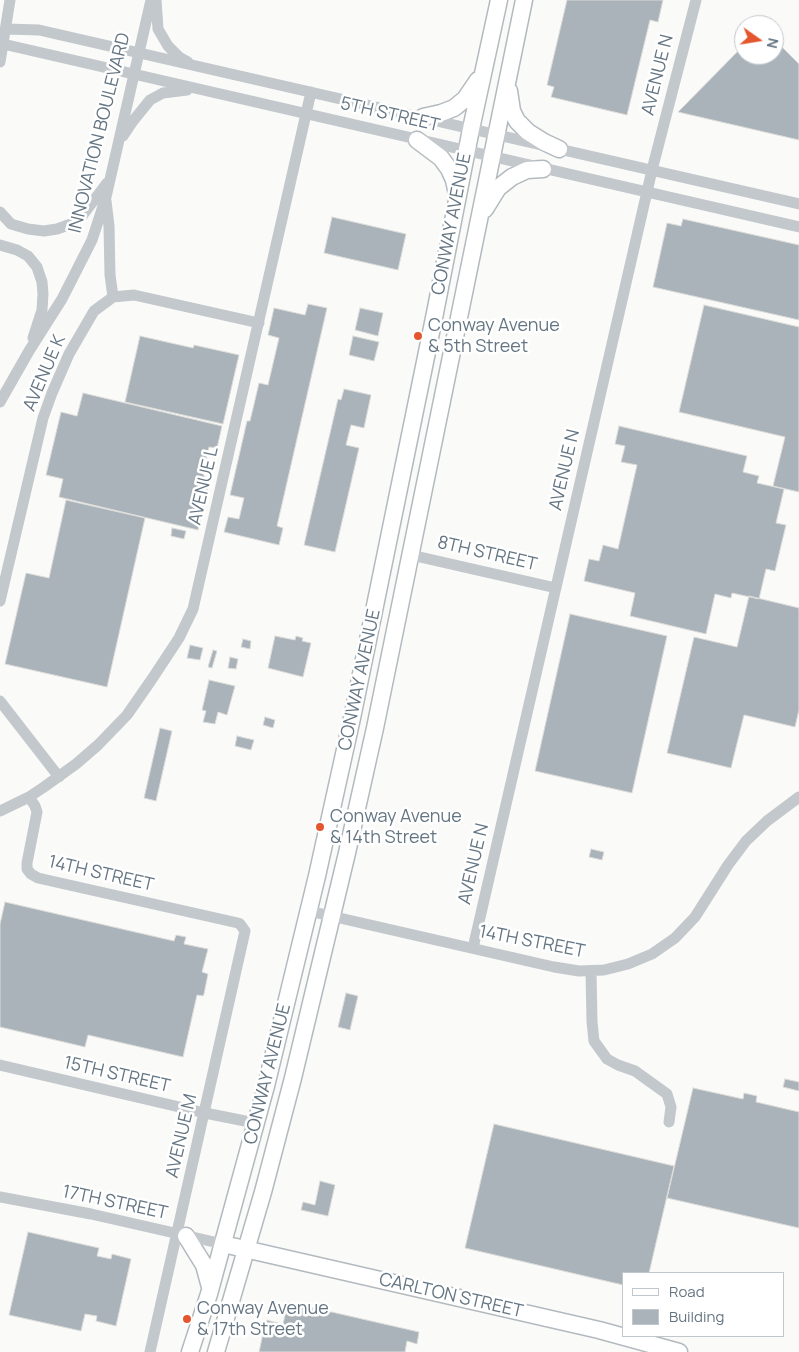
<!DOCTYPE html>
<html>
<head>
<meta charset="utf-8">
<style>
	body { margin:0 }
	#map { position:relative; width:799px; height:1352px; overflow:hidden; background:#fafaf8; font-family:Manrope,sans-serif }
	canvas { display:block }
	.legend { position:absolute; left:622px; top:1272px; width:162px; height:65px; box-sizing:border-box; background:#fff; border:1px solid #c1c8cd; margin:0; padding:6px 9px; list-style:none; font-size:15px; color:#657683 }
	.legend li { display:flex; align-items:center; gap:10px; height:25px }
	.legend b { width:25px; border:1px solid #c1c8cd }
	.north { position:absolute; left:734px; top:15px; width:50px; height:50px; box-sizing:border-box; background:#fff; border:1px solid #c1c8cd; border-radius:50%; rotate:103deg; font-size:14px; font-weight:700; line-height:20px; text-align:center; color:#657683 }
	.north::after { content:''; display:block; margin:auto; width:18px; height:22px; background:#e4572e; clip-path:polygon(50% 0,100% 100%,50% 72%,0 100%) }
</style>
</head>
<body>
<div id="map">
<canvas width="799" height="1352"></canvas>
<ul class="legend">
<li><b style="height:6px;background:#fff"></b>Road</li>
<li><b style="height:14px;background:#aab3b9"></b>Building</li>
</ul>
<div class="north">N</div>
</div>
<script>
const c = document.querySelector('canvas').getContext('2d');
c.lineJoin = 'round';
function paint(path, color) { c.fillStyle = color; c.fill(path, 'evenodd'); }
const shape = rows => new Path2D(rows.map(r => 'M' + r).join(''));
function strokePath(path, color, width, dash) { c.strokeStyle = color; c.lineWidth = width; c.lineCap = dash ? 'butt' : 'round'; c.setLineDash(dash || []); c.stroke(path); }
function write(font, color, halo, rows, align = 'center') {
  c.font = font + ' Manrope,sans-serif'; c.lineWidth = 5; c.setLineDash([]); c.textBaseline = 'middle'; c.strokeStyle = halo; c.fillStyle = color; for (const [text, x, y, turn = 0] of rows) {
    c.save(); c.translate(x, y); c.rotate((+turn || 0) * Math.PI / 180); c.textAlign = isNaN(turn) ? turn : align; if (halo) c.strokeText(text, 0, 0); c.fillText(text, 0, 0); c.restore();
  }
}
const building = shape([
	[567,0,663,0,658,22,650,20,627,115,551,97,554,87,547,85,567,0],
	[774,39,799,64,799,140,678,112,744,45,744,55,774,55,774,39],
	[332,217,406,234,398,270,324,253,332,217],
	[683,219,799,245,799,320,653,287,667,223,681,226,683,219],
	[308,304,327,308,277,526,283,528,279,545,224,532,228,517,239,519,244,498,230,495,247,421,250,421,259,383,268,385,279,338,268,335,274,308,305,315,308,304],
	[704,305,799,327,799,492,773,486,785,437,679,412,704,305],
	[360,308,383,313,378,336,355,330,360,308],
	[140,336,193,348,194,345,239,355,223,424,125,402,140,336],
	[353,336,379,342,374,361,349,355,353,336],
	[344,389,371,395,364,428,351,425,346,445,359,448,335,552,304,545,338,399,341,400,344,389],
	[83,393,222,426,217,448,209,447,203,474,209,483,198,530,59,497,63,479,46,475,61,412,77,416,83,393],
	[619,426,747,456,743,472,759,476,757,483,784,489,776,523,786,525,775,571,766,569,759,599,732,593,731,598,715,594,706,634,630,616,635,593,584,581,589,559,599,561,603,545,618,549,637,465,621,462,625,446,615,444,619,426],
	[66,500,145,518,107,687,5,664,26,573,49,578,66,500],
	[172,528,186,531,184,539,171,536,172,528],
	[749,596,799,608,799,710,795,727,744,715,731,768,667,753,694,637,737,647,749,596],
	[570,614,667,636,632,793,535,771,570,614],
	[275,636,295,640,296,636,303,638,302,641,311,643,303,677,268,668,275,636],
	[243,639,251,641,250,649,241,647,243,639],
	[190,645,203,648,200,660,187,658,190,645],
	[213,650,217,651,212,668,208,667,213,650],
	[230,657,238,659,236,669,228,668,230,657],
	[209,680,235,686,227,715,218,712,215,724,203,722,206,711,202,710,209,680],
	[265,717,275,720,273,728,263,725,265,717],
	[160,728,172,731,156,801,144,798,160,728],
	[237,736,254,740,251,750,235,746,237,736],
	[591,849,604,852,602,860,589,857,591,849],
	[5,902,174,941,176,935,186,937,184,944,208,949,202,972,208,974,204,994,203,996,197,995,183,1057,88,1035,85,1047,0,1027,0,924,5,902],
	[346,993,358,996,350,1030,338,1027,346,993],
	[785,1079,799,1082,799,1091,783,1087,785,1079],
	[693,1088,743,1099,744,1093,757,1096,756,1102,799,1112,799,1228,667,1198,693,1088],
	[494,1124,674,1166,649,1273,623,1273,623,1285,465,1248,494,1124],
	[320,1181,335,1185,328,1216,301,1210,303,1202,315,1205,320,1181],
	[28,1232,99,1248,97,1256,111,1259,112,1254,131,1259,116,1326,96,1321,97,1316,85,1314,81,1331,9,1315,28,1232],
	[288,1302,419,1332,417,1344,407,1341,405,1352,259,1352,266,1320,283,1324,288,1302]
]);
paint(building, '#aab3b9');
strokePath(building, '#dcdcda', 1);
const secondary = shape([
	[509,91,512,111,517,121,528,132,544,142,559,149],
	[423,117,441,113,454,108,465,99,478,80],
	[417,140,441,158,449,169,454,180,457,194],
	[485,209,498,188,512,177,527,170,543,169],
	[186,1236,204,1265,210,1287],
	[223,1244,599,1330,679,1352],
	[190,1352,209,1294,238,1188,266,1086,317,876,352,718,435,313,471,129,499,0],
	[216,1352,263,1192,293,1078,347,853,375,728,524,0]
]);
strokePath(secondary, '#b3babf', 19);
strokePath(shape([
	[156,0,158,29,168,46,179,57,188,62],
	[6,29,39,30,799,204],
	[3,44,799,227],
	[0,62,10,0],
	[123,136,133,121,150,100,163,93,187,90],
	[0,212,11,224,28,229,44,231,57,229,71,224,82,216,107,183],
	[0,245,17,250,28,256,37,267,42,282,43,294,42,310,33,338],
	[113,297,134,295,259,323],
	[0,402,29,351,62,299,92,240,106,197,151,0],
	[411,555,556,588],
	[0,601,43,418,52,393,69,354,94,311,113,297,110,275,109,226,106,201],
	[0,701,59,777],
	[29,797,35,806,37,812,27,863,27,869,31,874,38,878,238,923,240,924,245,931,150,1352],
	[0,811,29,797,44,787,76,764,98,745,127,715,152,679,179,638,193,609,311,92],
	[309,911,554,967,579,971,604,970,628,964,652,954,675,938,695,917,728,865,746,841,767,821,799,797],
	[473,948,652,170,696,0],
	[591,971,592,1022,594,1041,607,1059,618,1065,635,1071,667,1094,671,1107,669,1122],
	[0,1065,205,1113,255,1123],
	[0,1197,91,1214,223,1244]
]), '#c3c8cc', 11);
strokePath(secondary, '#fff', 16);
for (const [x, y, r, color] of [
	[418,336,5,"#e4572e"],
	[320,827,5,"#e4572e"],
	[187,1319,5,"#e4572e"]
]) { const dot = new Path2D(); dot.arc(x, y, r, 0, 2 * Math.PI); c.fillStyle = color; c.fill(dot); strokePath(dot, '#fff', 2); }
write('18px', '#657683', '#fff', [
	["AVENUE N",658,75,-76],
	["5TH STREET",390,115,13],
	["INNOVATION BOULEVARD",100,133,-76],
	["CONWAY AVENUE",452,224,-79],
	["AVENUE K",45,373,-67],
	["AVENUE N",565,470,-77],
	["AVENUE L",204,486,-77],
	["8TH STREET",487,554,13],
	["CONWAY AVENUE",360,680,-78],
	["AVENUE N",474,864,-77],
	["14TH STREET",101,874,13],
	["14TH STREET",532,942,11],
	["CONWAY AVENUE",268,1074,-76],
	["15TH STREET",117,1075,13],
	["AVENUE M",182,1136,-77],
	["17TH STREET",115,1203,12],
	["CARLTON STREET",451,1296,13]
]);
write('18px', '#657683', '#fff', [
	["Conway Avenue",428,326],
	["& 5th Street",428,347],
	["Conway Avenue",330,817],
	["& 14th Street",330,838],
	["Conway Avenue",197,1309],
	["& 17th Street",197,1330]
], 'left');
</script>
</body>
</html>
